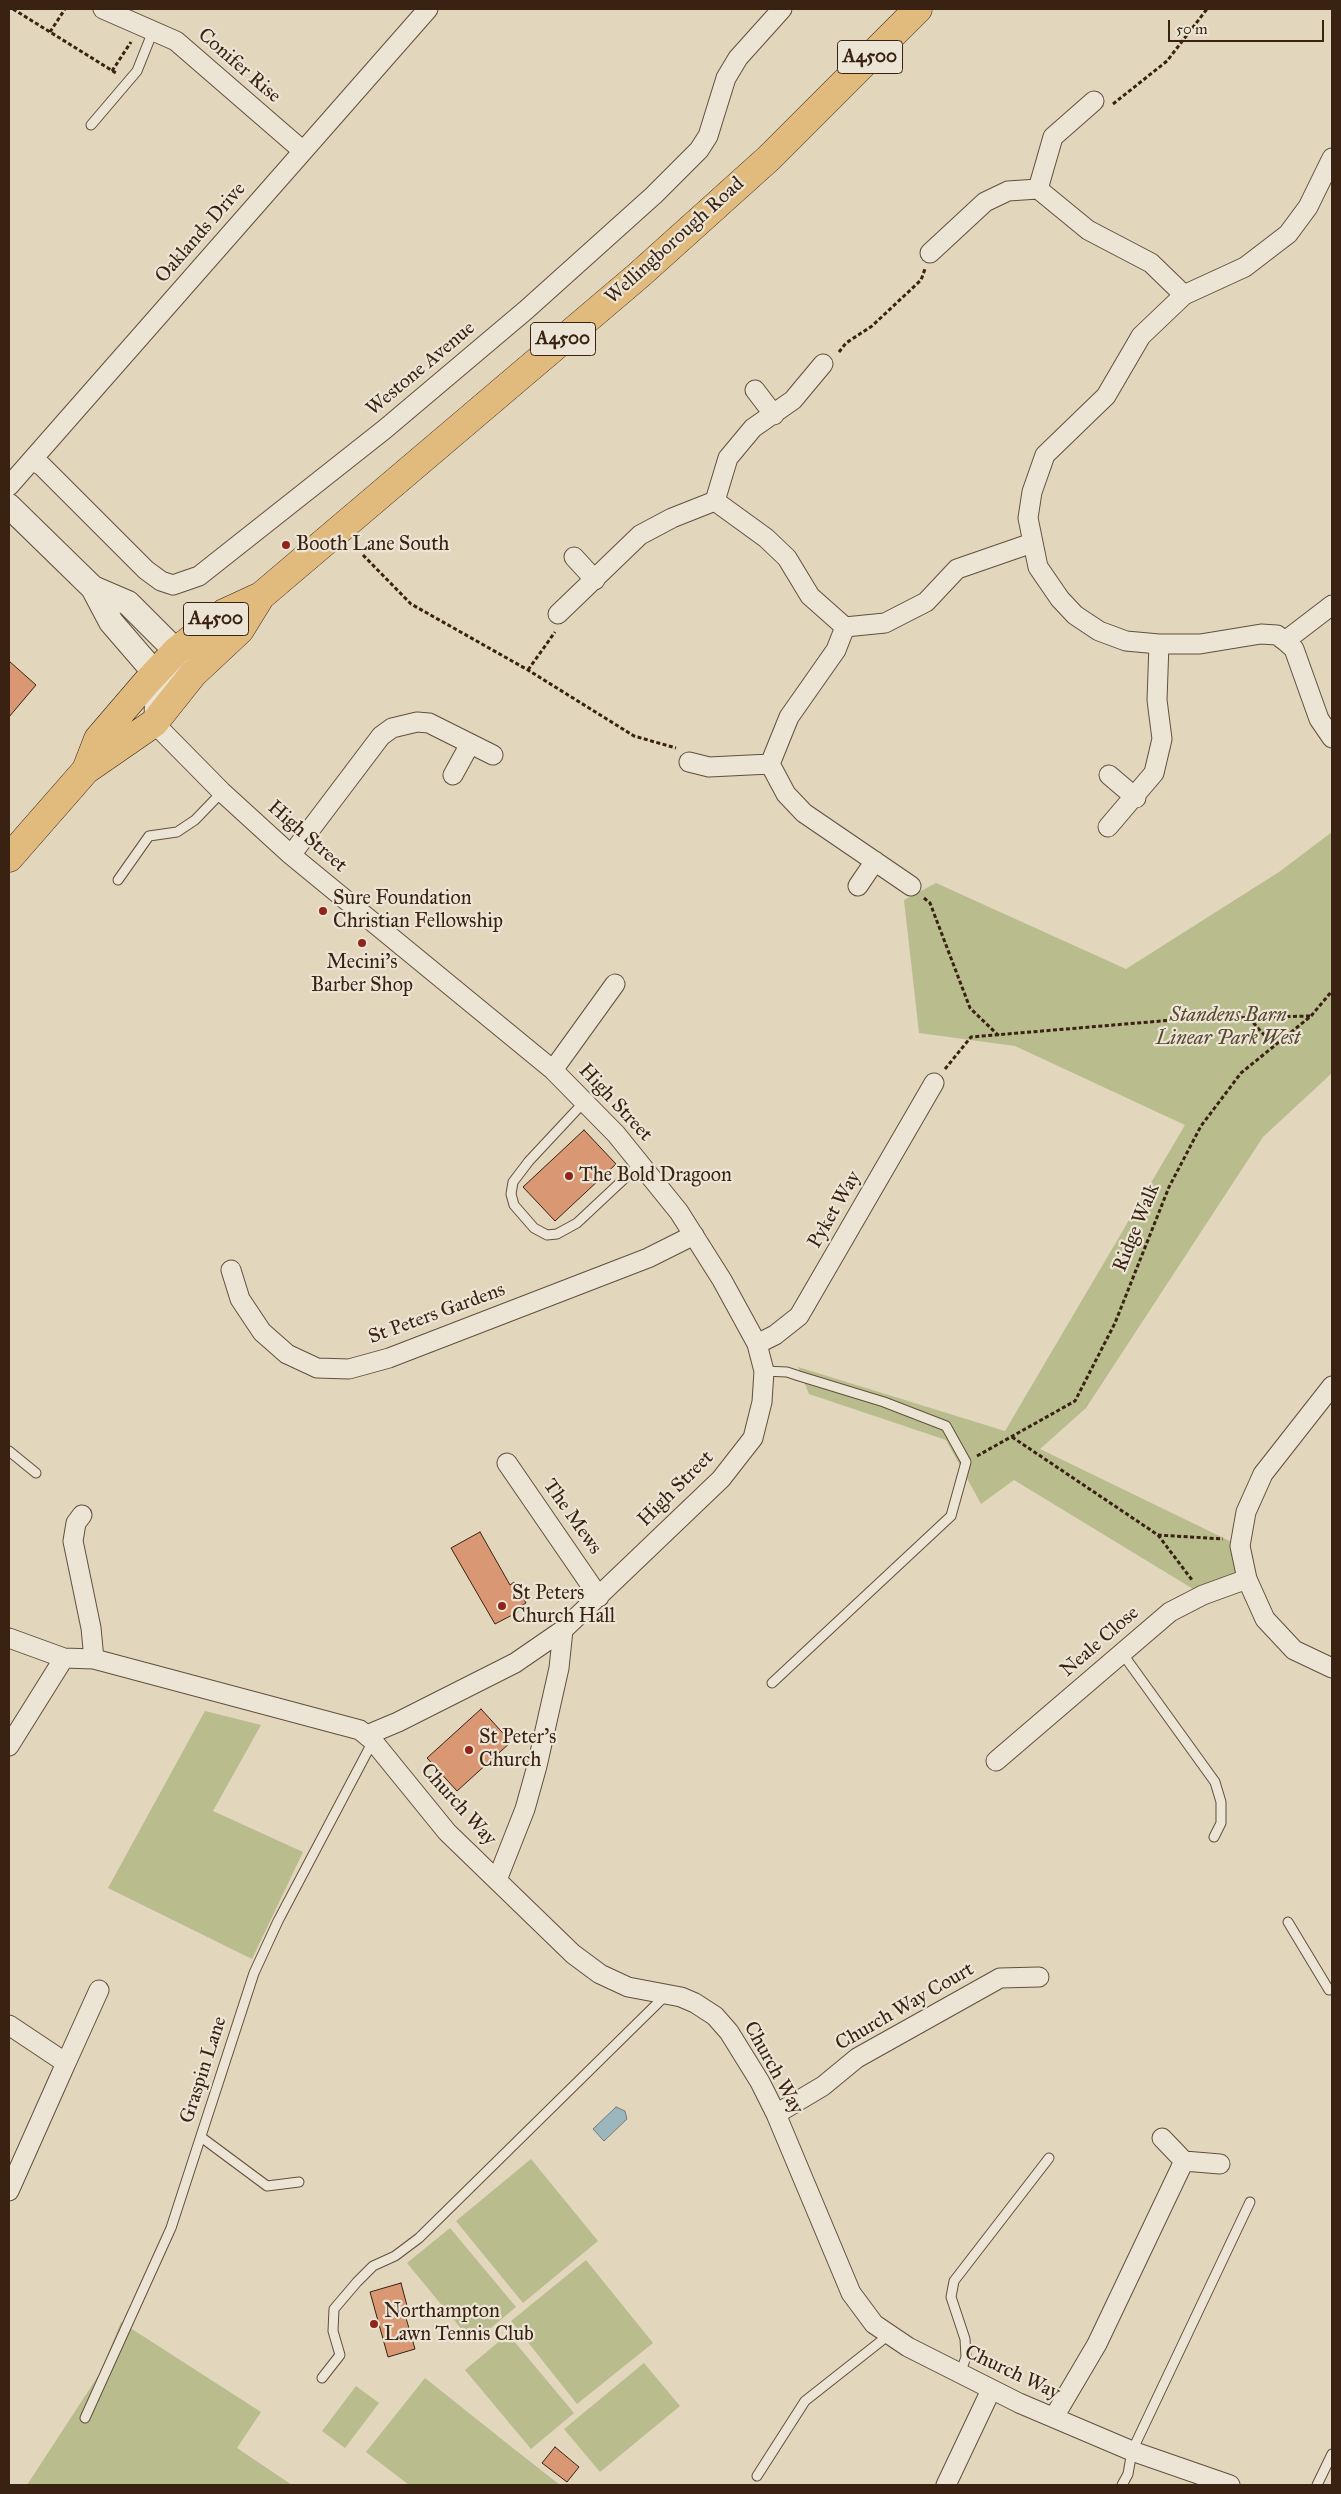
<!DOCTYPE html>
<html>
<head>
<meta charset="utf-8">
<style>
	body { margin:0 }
	#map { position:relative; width:1341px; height:2494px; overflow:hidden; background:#e2d6bd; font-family:"IM FELL Great Primer",serif }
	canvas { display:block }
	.frame { position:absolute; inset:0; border:10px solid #392212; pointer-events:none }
	.scale { position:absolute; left:1168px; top:20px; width:156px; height:22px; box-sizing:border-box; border:2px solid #392212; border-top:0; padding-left:6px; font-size:15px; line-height:18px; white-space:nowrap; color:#392212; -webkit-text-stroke:4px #ece4d4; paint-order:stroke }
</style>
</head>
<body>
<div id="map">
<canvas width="1341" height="2494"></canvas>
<div class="frame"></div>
<div class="scale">50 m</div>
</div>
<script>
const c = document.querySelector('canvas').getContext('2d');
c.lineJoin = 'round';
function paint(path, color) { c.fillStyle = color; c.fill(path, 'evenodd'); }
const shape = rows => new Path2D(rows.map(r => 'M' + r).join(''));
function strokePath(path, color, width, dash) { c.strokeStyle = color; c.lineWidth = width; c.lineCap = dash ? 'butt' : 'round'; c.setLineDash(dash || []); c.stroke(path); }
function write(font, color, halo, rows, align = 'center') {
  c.font = font + ' "IM FELL Great Primer",serif'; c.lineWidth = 4.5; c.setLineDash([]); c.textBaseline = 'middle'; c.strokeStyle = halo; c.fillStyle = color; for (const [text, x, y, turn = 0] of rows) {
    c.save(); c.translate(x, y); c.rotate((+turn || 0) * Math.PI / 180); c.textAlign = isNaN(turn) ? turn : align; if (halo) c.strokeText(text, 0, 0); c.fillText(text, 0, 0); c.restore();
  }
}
paint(shape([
	[1332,832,1332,1073,1263,1137,1086,1408,1040,1449,1240,1546,1247,1579,1203,1595,1014,1480,981,1504,946,1440,809,1394,798,1367,1005,1431,1185,1125,1015,1046,919,1033,904,900,936,883,1126,969,1279,872],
	[205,1711,261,1725,213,1811,303,1852,252,1959,108,1888],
	[531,2159,598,2241,523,2303,456,2221],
	[450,2228,516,2307,473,2343,407,2263],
	[586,2260,653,2343,577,2404,511,2321],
	[121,2322,261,2412,237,2448,292,2485,27,2485,100,2373],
	[508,2334,574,2413,531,2449,465,2370],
	[644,2363,680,2406,600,2472,564,2429],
	[425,2378,509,2445,560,2485,409,2485,366,2452],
	[356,2386,379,2403,345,2448,322,2431]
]), '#b9bc8d');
const water = shape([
	[616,2107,625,2111,627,2119,604,2141,593,2129,616,2107]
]);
paint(water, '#9bb6bd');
strokePath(water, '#747b79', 1);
const building = shape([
	[9,661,36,685,9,717,9,661],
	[584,1130,616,1164,555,1221,523,1187,584,1130],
	[480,1532,510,1585,514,1582,526,1603,516,1609,518,1612,495,1624,451,1548,480,1532],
	[481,1709,511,1742,457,1791,427,1758,481,1709],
	[401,2283,410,2317,406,2318,415,2349,388,2357,370,2292,401,2283],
	[555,2447,579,2467,567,2482,542,2463,555,2447]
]);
paint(building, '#d99873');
strokePath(building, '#392212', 1);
const service = shape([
	[91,125,137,71,153,31],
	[118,880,149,836,177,832,195,820,222,792],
	[585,1101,529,1161,513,1182,511,1194,514,1205,534,1228,547,1235,557,1234,577,1223,640,1164],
	[764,1371,787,1372,799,1376,884,1402,946,1426,966,1462,951,1516,772,1683],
	[9,1451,36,1473],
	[1122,1653,1215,1782,1221,1802,1221,1823,1214,1837],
	[1288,1922,1329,1990,1332,1989],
	[201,2137,267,2186,299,2182],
	[960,2374,966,2357,965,2339,951,2297,954,2281,1049,2158],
	[322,2378,340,2355,333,2331,334,2309,357,2282,373,2266,395,2256,419,2238,666,1995],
	[85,2418,171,2228,254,1973,278,1921,373,1741],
	[757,2476,805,2401,890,2334],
	[1122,2485,1128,2474,1132,2451,1250,2202],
	[1317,2485,1332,2454]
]);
const minor = shape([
	[103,9,176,41,303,151],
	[1332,158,1308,207,1288,234,1245,267,1184,295,1141,336,1106,396,1045,455,1032,492,1028,518,1038,567,1060,599,1075,615,1099,631,1126,641,1159,644,1200,644,1261,634,1277,635,1285,641,1294,649,1319,719,1332,738],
	[1038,189,1053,137,1094,101],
	[930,253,985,202,1008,191,1038,189,1088,230,1151,263,1184,295],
	[755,390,774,415],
	[32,460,42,466,146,570,161,581,173,585,199,576,385,429,526,310,654,195,699,150,708,136,726,78,738,58,782,9],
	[9,486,428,9],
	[715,501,728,458,753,428,793,400,823,364],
	[574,557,595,580],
	[558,614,640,535,672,518,715,501,766,538,787,558,810,596,845,627],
	[1285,641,1332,605],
	[155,673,154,723,222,792,291,855,553,1070,616,1134,679,1212,722,1280,757,1344,764,1371,762,1402,753,1438,721,1479,563,1630,515,1663,398,1722,367,1735],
	[689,762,709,767,770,764],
	[453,775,470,744],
	[1109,775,1136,798],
	[1108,827,1154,773,1162,739,1157,700,1159,644],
	[291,855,381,736,392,728,417,722,429,723,493,755],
	[858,886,875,861],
	[911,886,804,813,786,794,770,764,789,717,836,650,845,627,885,623,926,602,957,569,1032,543],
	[553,1070,615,984],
	[231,1270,240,1299,262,1332,287,1354,317,1368,349,1369,389,1358,648,1258,694,1235],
	[757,1344,775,1335,799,1316,934,1083],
	[1332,1386,1263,1474,1246,1512,1240,1546,1247,1579,1265,1619,1294,1650,1332,1668],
	[507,1463,599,1597],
	[82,1515,76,1523,73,1541,91,1628,94,1659],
	[9,1638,64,1658,94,1659,360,1730,373,1741,447,1832,573,1954,600,1974,628,1987,681,1997,695,2003,715,2016,729,2032,760,2082,776,2114,851,2293,874,2324,908,2347,1019,2403,1132,2451,1230,2485],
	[9,1746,64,1658],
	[996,1761,1170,1612,1203,1595,1247,1579],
	[497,1880,525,1809,537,1766,559,1668,563,1630],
	[9,2025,66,2063,9,2191],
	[66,2063,99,1990],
	[776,2114,823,2086,857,2058,1000,1978,1039,1977],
	[1184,2161,1220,2164],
	[1054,2417,1097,2344,1184,2161,1162,2138],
	[946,2485,991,2390]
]);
const tertiary = shape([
	[9,506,93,588,111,622,155,673,183,685],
	[93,588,128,603,176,651,180,668]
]);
const primary = shape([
	[86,770,98,739,146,683,176,651,224,613,261,596,639,275,769,158,918,9],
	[9,858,86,770,154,723,193,674,240,630,261,596]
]);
strokePath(service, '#634f3d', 11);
strokePath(minor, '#634f3d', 21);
strokePath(tertiary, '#634f3d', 26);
strokePath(primary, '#392212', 29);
strokePath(shape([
	[13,9,116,73],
	[50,32,65,9],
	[112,71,131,42],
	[1113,104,1167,61,1207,9],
	[839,352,846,343,872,326,921,280,925,269],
	[363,555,411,604,528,670,634,736,676,748],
	[528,670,555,632],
	[924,898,930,903,970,1008,999,1036],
	[1249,1018,1274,1046],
	[945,1069,971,1037,1185,1019,1310,1016],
	[1012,1437,1158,1535,1223,1539],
	[977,1456,1075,1401,1115,1323,1169,1187,1201,1126,1241,1073,1311,1016,1332,991],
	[1158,1535,1192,1580]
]), '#392212', 3, [4, 2.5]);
strokePath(service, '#ece4d4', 9);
strokePath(minor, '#ece4d4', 19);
strokePath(tertiary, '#ece4d4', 24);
strokePath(primary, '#e1bb7e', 28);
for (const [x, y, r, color] of [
	[286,545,5,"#8f2418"],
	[323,911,5,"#8f2418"],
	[362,943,5,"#8f2418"],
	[569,1176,5,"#8f2418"],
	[502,1606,5,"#8f2418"],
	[469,1750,5,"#8f2418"],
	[374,2324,5,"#8f2418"]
]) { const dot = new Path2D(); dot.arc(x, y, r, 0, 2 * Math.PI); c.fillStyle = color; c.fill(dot); strokePath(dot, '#ece4d4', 2); }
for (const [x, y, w] of [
	[870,57,65],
	[563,339,65],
	[216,619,65]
]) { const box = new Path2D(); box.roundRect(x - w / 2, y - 16.5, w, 33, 4); c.fillStyle = '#ece4d4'; c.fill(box); strokePath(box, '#392212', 1); }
write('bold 19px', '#392212', null, [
	["A4500",870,57],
	["A4500",563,339],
	["A4500",216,619]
]);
write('20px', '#392212', '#ece4d4', [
	["Conifer Rise",239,66,41],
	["Oaklands Drive",201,233,-49],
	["Wellingborough Road",675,241,-42],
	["Westone Avenue",421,369,-40],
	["High Street",307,837,41],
	["High Street",615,1103,47],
	["Pyket Way",835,1210,-60],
	["Ridge Walk",1137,1228,-68],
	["St Peters Gardens",437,1314,-20],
	["High Street",676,1489,-45],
	["The Mews",572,1517,55],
	["Neale Close",1100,1642,-41],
	["Church Way",458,1805,48],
	["Church Way Court",905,2007,-30],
	["Church Way",773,2068,61],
	["Graspin Lane",204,2070,-72],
	["Church Way",1012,2373,25]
]);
write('20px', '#392212', '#ece4d4', [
	["Booth Lane South",296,545],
	["Sure Foundation",333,899],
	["Christian Fellowship",333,922],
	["Mecini's",362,963,"center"],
	["Barber Shop",362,986,"center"],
	["The Bold Dragoon",579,1176],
	["St Peters",512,1594],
	["Church Hall",512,1617],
	["St Peter's",479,1738],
	["Church",479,1761],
	["Northampton",384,2312],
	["Lawn Tennis Club",384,2335]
], 'left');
write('italic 20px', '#594831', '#ece4d4', [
	["Standens Barn",1228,1016],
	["Linear Park West",1228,1039]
]);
</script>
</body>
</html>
